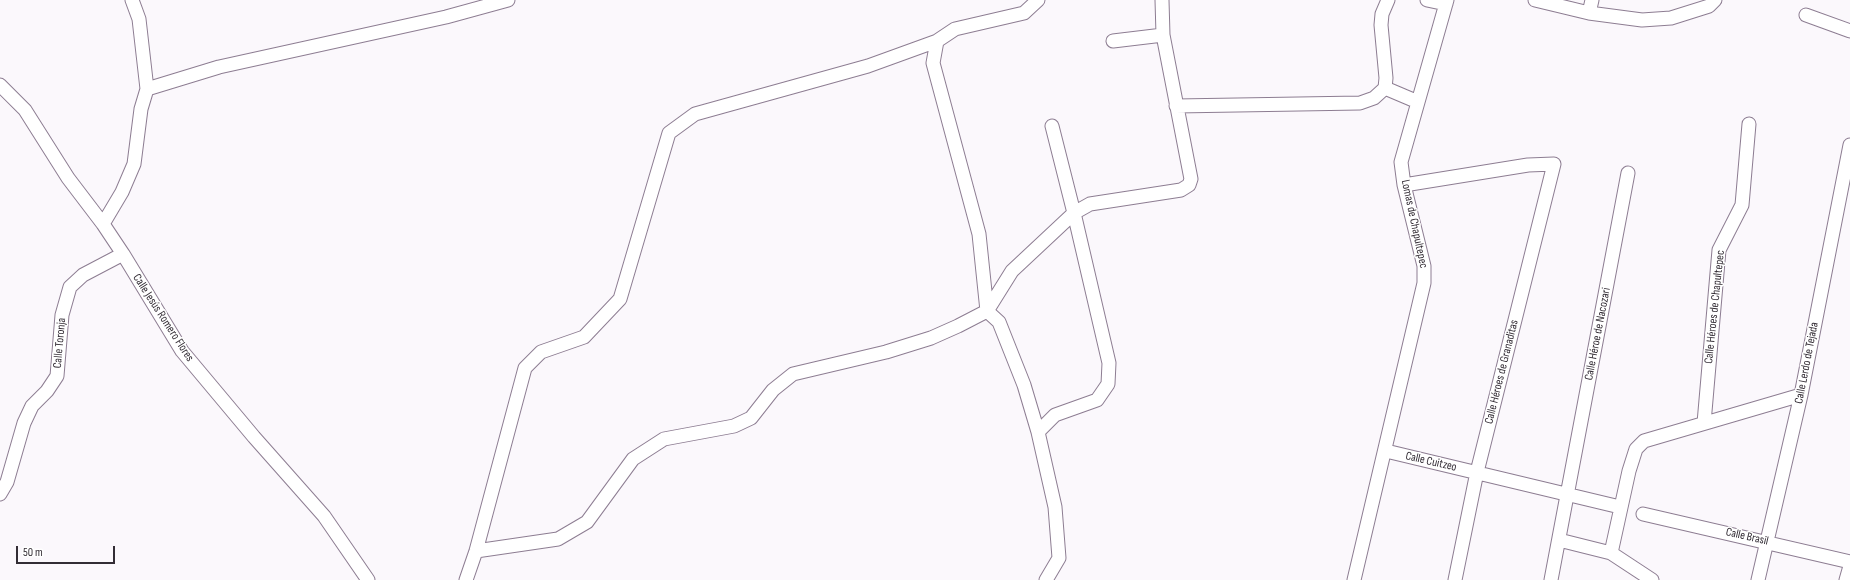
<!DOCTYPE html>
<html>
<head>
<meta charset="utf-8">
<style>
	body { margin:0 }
	#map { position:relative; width:1850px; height:580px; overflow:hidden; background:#fbf8fc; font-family:"Sofia Sans Condensed",sans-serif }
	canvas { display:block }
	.scale { position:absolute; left:16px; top:546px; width:99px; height:18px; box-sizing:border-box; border:2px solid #332d35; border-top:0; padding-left:5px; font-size:12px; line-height:14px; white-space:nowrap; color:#332d35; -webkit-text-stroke:3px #fff; paint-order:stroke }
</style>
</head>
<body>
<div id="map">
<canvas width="1850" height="580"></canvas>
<div class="scale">50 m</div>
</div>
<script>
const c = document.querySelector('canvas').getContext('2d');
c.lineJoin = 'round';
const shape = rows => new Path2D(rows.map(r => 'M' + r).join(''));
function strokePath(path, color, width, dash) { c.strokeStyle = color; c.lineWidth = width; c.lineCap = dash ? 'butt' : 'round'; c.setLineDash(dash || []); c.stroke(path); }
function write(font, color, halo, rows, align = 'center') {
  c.font = font + ' "Sofia Sans Condensed",sans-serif'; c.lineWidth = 3; c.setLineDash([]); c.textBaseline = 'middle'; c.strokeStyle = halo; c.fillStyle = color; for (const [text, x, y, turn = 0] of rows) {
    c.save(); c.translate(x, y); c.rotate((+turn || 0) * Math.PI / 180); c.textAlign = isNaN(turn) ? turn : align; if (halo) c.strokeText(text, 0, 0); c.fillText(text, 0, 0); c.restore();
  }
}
const minor = shape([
	[132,0,139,19,147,89],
	[1038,0,1024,13,955,29,937,41,933,63,979,234,987,311,999,322,1024,385,1038,432,1055,507,1059,558,1046,580],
	[1427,0,1446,4],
	[1535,0,1589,13,1642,20,1671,18,1709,6,1715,0],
	[1589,13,1592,0],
	[1806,15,1850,31],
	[1113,41,1163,35],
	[0,85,25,110,68,178,103,224,123,254,182,351,254,437,324,516,368,580],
	[1385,88,1418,102],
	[1176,106,1360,103,1374,98,1385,88,1386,78,1381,25,1382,14,1388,0],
	[1404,185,1528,165,1554,164,1477,472,1455,580],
	[103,224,122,192,134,164,141,109,147,89,219,67,446,17,508,0],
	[1704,423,1719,250,1742,205,1749,124],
	[1038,432,1055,415,1097,400,1108,384,1109,363,1074,213,1052,126],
	[1386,451,1620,507],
	[0,494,7,482,24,423,32,406,47,391,57,376,62,315,70,287,83,275,123,254],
	[1643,514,1850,562],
	[1559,540,1611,553,1652,580],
	[476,551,558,539,587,522,633,459,664,439,734,426,751,418,773,390,793,374,886,352,931,338,958,326,987,311,1012,271,1074,213,1090,204,1181,190,1189,185,1191,179,1163,35,1162,0],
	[1611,553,1629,471,1636,449,1644,441,1801,395],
	[466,580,476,551,525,368,541,352,584,337,620,299,669,133,695,114,868,66,937,41],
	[1354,580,1424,283,1424,266,1404,185,1401,162,1447,0],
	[1551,580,1628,173],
	[1758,580,1801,395,1850,145],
	[1846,580,1850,566]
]);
strokePath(minor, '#8d7d92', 15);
strokePath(minor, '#fff', 13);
write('12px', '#332d35', '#fff', [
	["Lomas de Chapultepec",1414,224,78],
	["Calle Héroes de Chapultepec",1715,307,-84],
	["Calle Jesús Romero Flores",163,318,57],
	["Calle Héroe de Nacozari",1598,334,-79],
	["Calle Toronja",60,343,-85],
	["Calle Lerdo de Tejada",1807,363,-79],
	["Calle Héroes de Granaditas",1502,372,-76],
	["Calle Cuitzeo",1431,462,13],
	["Calle Brasil",1747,537,13]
]);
</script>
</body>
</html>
